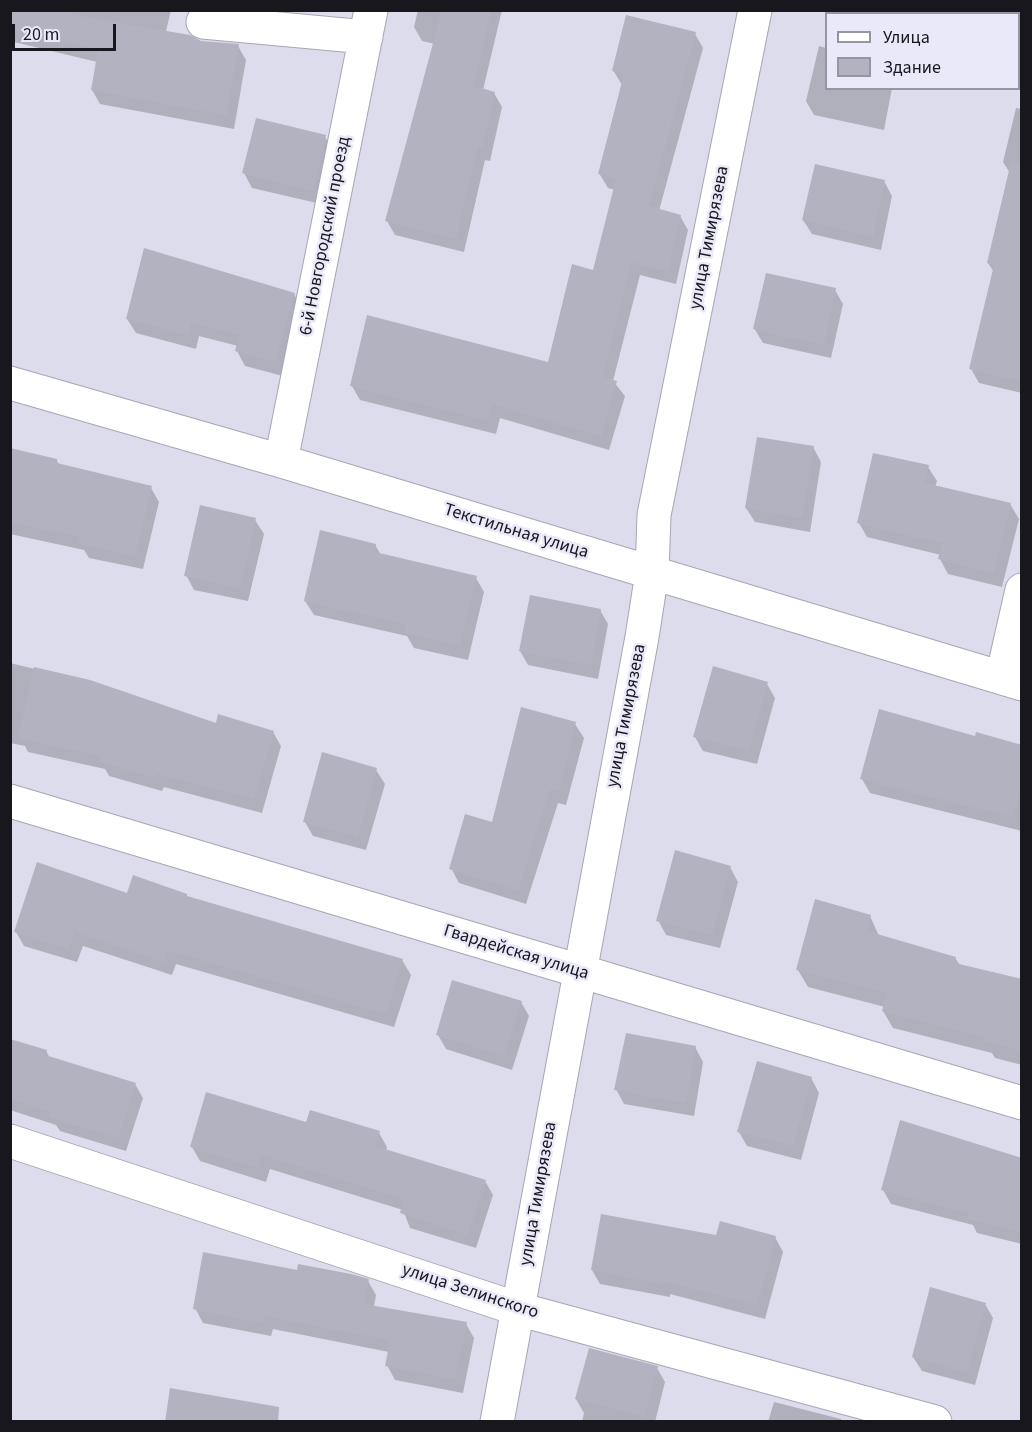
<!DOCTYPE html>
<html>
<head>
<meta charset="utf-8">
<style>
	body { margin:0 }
	#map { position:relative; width:1032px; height:1432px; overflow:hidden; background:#dcdcec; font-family:"Source Sans 3",sans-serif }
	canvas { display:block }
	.frame { position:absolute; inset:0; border:12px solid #18171d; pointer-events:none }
	.legend { position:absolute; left:825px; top:12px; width:195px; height:78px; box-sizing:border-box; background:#eae9fa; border:2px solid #9695a2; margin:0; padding:8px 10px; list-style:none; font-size:18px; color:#18171d }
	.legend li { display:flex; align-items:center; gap:12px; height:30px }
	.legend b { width:30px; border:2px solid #9695a2 }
	.scale { position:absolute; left:12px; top:24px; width:104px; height:27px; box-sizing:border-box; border:3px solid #18171d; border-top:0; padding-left:8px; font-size:18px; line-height:21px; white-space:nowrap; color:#18171d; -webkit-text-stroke:4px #eae9fa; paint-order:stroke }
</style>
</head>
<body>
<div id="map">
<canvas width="1032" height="1432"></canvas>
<div class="frame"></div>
<ul class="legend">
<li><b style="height:8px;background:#fff"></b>Улица</li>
<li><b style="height:16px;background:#b2b2c1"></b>Здание</li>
</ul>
<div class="scale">20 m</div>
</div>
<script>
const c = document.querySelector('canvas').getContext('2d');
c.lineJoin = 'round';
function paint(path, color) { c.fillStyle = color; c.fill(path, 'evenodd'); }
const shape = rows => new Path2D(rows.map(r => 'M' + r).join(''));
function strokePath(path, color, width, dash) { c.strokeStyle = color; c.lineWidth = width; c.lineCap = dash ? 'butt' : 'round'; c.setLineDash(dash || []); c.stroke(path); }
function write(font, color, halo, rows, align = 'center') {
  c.font = font + ' "Source Sans 3",sans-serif'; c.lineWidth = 5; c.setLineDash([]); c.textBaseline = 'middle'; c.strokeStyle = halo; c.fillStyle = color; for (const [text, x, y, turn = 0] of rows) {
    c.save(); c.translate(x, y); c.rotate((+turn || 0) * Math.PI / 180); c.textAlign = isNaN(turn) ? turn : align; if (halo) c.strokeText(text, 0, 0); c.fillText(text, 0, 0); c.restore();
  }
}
paint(shape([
	[10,10,171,10,166,31,200,42,238,46,246,60,234,129,100,104,92,90,97,62,10,41],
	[418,10,502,10,483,90,494,93,502,107,490,161,485,160,464,252,395,235,387,221,435,44,422,41,414,27],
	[852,10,908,10,908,14,865,14],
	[695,34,703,48,659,211,680,216,688,230,676,284,640,275,613,381,625,396,609,450,500,418,496,434,360,400,352,386,549,364,594,272,615,190,608,188,599,173,622,85,613,70],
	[819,46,826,48,826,88,892,88,884,130,814,115,806,101],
	[1016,108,1022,109,1022,393,979,383,971,369,994,272,988,263,1010,173,1003,162],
	[325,137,333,151,321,204,252,188,244,173],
	[884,181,892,196,881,250,812,234,803,220],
	[835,290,843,304,831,358,763,343,754,328],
	[294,294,302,309,283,376,245,366,237,351,238,346,199,336,196,349,136,333,127,319],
	[813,447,821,462,810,532,755,522,746,508],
	[10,450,57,461,59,465,151,488,159,502,143,569,89,558,84,550,10,534],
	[928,467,937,481,935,487,1010,504,1019,519,1002,587,948,574,940,559,941,555,867,537,859,523],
	[255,520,264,534,248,601,194,590,186,575],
	[375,545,381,555,476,578,484,592,468,660,414,648,407,636,314,615,305,601],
	[600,610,608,624,598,679,528,665,520,651],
	[10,663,90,682,217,724,273,732,281,746,262,813,164,787,162,791,109,776,105,769,28,752,25,746,10,743],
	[767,684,775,698,757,764,703,751,695,737],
	[575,724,584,738,566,805,558,803,526,904,459,883,451,868,493,824],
	[976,738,1022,746,1022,831,870,793,862,779],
	[376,770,385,784,366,850,313,836,305,822],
	[730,867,738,882,720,948,666,935,658,920],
	[128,895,188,898,402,960,411,975,394,1027,176,964,172,975,83,946,77,962,24,946,16,932],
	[870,916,879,936,955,958,960,965,1022,980,1022,1065,995,1058,992,1053,893,1028,883,1011,885,1007,808,987,798,970],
	[521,1002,529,1016,512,1070,446,1049,438,1035],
	[10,1040,46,1051,50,1058,135,1084,143,1098,126,1151,60,1131,56,1125,10,1110],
	[695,1047,703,1062,694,1116,624,1104,616,1089],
	[811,1078,819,1093,801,1160,747,1146,739,1132],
	[307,1124,379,1133,387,1147,386,1151,485,1181,493,1195,476,1248,410,1228,403,1210,270,1169,266,1182,200,1161,192,1147],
	[1022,1159,1022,1244,977,1233,973,1225,891,1204,883,1190],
	[718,1237,775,1237,783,1252,765,1319,670,1294,670,1297,600,1284,592,1270],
	[298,1271,368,1281,376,1295,374,1307,466,1324,474,1338,463,1393,395,1380,387,1365,389,1352,273,1329,271,1336,203,1323,195,1308],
	[985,1304,993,1318,975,1385,922,1371,913,1357],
	[657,1368,665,1382,655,1422,582,1422,584,1413,576,1399],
	[774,1402,841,1419,843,1422,768,1422]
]), '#0003');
paint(shape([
	[10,10,73,10,72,15,190,35,201,41,239,44,226,115,91,90,98,50,10,29],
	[442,10,491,10,474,86,495,92,482,147,478,146,456,239,385,221],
	[626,15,696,32,649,206,681,215,668,271,632,262,603,377,617,381,601,436,492,404,488,420,350,386,367,315,548,362,572,264,593,270,616,179,598,174,624,74,612,71],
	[256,118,326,135,313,191,242,173],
	[1011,162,1022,164,1022,381,969,369,994,265,987,263],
	[815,164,885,180,873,236,802,220],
	[144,248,295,293,275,362,235,351,239,334,191,323,188,335,126,319],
	[766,273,836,288,824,345,753,329],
	[757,437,814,446,802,518,745,508],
	[10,448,57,459,57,463,152,486,135,556,79,544,80,537,10,522],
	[873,453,929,465,925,483,1011,503,994,574,938,559,942,543,857,523],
	[200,505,256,518,240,588,184,576],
	[320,530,376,544,375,552,477,576,460,646,404,633,406,624,304,601],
	[530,595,601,609,591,665,519,651],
	[713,666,768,682,749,751,693,737],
	[34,667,90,680,216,723,218,714,274,731,254,799,156,773,155,777,99,762,101,756,18,738],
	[521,707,576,722,559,791,550,789,518,890,449,869,465,814,492,822],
	[879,709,975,736,976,732,1022,745,1022,785,1013,817,860,779],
	[322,752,377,768,358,837,303,822],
	[675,850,731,866,712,935,656,921],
	[37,862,127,893,133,875,187,894,187,896,403,959,386,1014,168,950,164,962,75,932,69,949,14,932],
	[815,899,871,915,867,931,956,957,955,963,1022,979,1022,1051,984,1041,984,1037,882,1011,887,993,796,970],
	[452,980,522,1001,504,1056,436,1035],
	[626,1033,696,1046,686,1103,614,1090],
	[10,1039,47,1050,45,1055,136,1083,118,1138,50,1117,51,1112,10,1099],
	[757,1061,812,1077,793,1146,737,1132],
	[206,1092,306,1122,310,1110,380,1131,375,1146,486,1180,468,1235,400,1213,404,1199,262,1155,258,1168,190,1147],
	[900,1120,1022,1158,1022,1232,967,1219,969,1213,881,1190],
	[601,1214,716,1235,720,1221,776,1236,757,1305,662,1281,662,1284,591,1270],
	[203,1252,297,1270,298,1264,351,1274,369,1279,364,1304,467,1322,455,1379,385,1366,390,1340,265,1316,263,1323,193,1309],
	[930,1287,986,1303,967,1372,912,1357],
	[589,1348,658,1366,645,1417,575,1399],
	[170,1388,279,1407,278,1422,165,1422]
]), '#b2b2c1');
const minor = shape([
	[203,22,366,37],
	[10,383,281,461,1022,684],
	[281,461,371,10],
	[1002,678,1022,590],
	[10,801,1022,1103],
	[10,1141,518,1309,935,1422],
	[497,1422,642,637,652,573,654,515,755,10]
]);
strokePath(minor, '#a6a6b5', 35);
strokePath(minor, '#fff', 33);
write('18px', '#18171d', '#eae9fa', [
	["6-й Новгородский проезд",326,236,-79],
	["улица Тимирязева",710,238,-79],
	["Текстильная улица",516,532,17],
	["улица Тимирязева",627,716,-79],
	["Гвардейская улица",516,953,17],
	["улица Тимирязева",539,1194,-80],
	["улица Зелинского",470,1292,18]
]);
</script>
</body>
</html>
